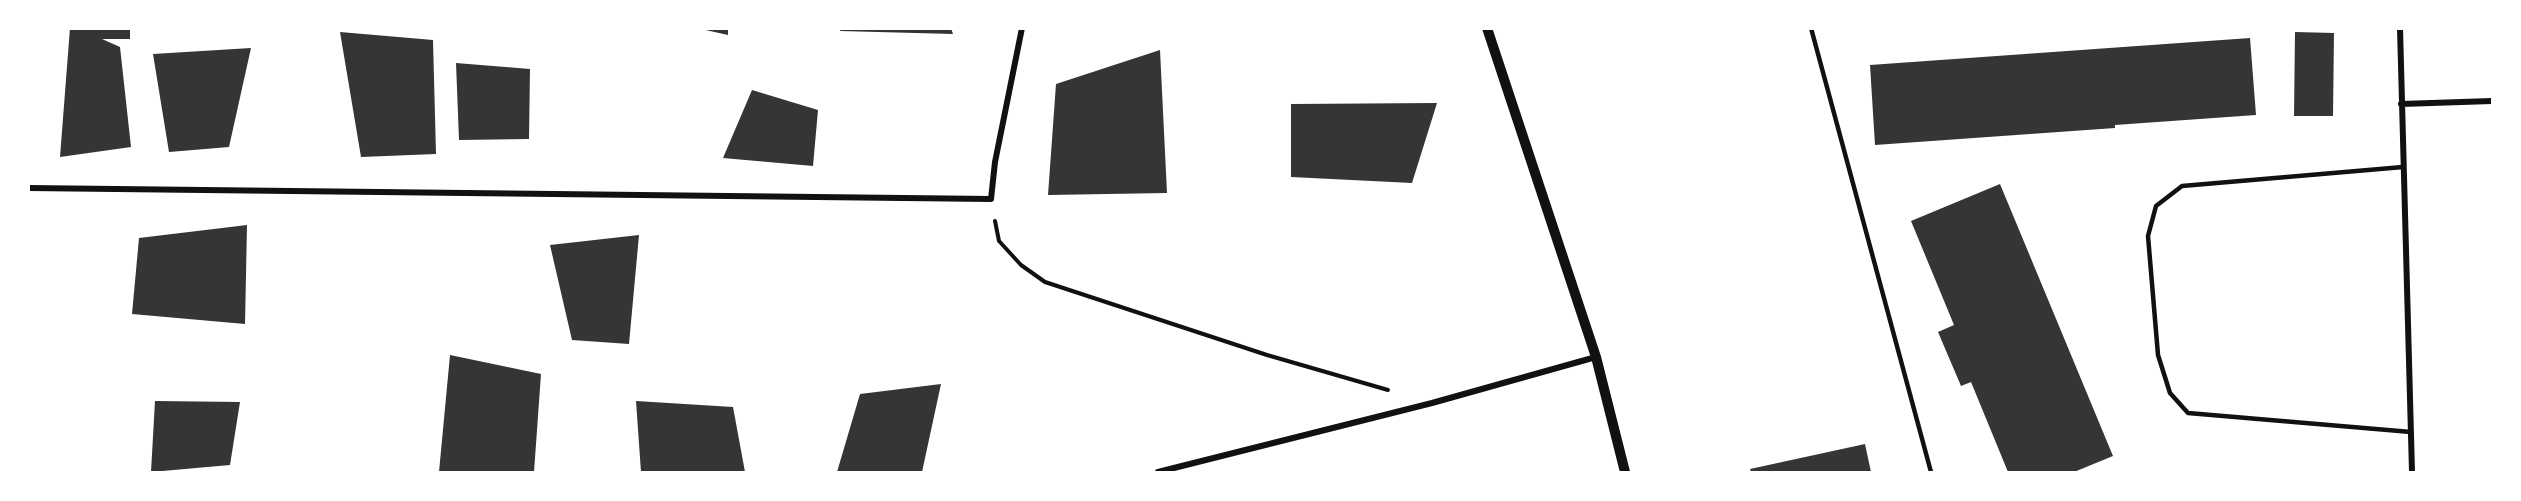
<!DOCTYPE html>
<html>
<head>
<meta charset="utf-8">
<style>
	body { margin:0 }
	#map { position:relative; width:2521px; height:501px; overflow:hidden; background:#fff; font-family:Signika,sans-serif }
	canvas { display:block }
	.frame { position:absolute; inset:0; border:30px solid #fff; pointer-events:none }
</style>
</head>
<body>
<div id="map">
<canvas width="2521" height="501"></canvas>
<div class="frame"></div>
</div>
<script>
const c = document.querySelector('canvas').getContext('2d');
c.lineJoin = 'round';
function paint(path, color) { c.fillStyle = color; c.fill(path, 'evenodd'); }
const shape = rows => new Path2D(rows.map(r => 'M' + r).join(''));
function strokePath(path, color, width, dash) { c.strokeStyle = color; c.lineWidth = width; c.lineCap = dash ? 'butt' : 'round'; c.setLineDash(dash || []); c.stroke(path); }
paint(shape([
	[70,28,130,28,130,39,102,39,120,47,131,147,60,157],
	[701,28,728,28,728,35,701,29],
	[841,28,951,28,953,34,840,31],
	[340,32,433,40,436,154,361,157],
	[2295,32,2334,33,2333,116,2294,116],
	[2250,38,2256,115,2115,125,2115,128,1875,145,1870,65],
	[251,48,229,147,169,152,153,54],
	[1160,50,1167,193,1048,195,1056,84],
	[456,63,530,69,529,139,459,140],
	[752,90,818,110,813,166,723,158],
	[1437,103,1412,183,1291,177,1291,104],
	[2000,184,2113,456,2074,472,2008,472,1971,382,1961,386,1938,332,1954,325,1911,221],
	[247,225,245,324,132,314,139,238],
	[639,235,629,344,572,340,550,245],
	[450,355,541,374,534,472,439,472],
	[941,384,922,472,837,472,860,394],
	[155,401,240,402,230,465,151,472],
	[636,401,733,407,745,472,641,472],
	[1865,444,1871,472,1751,472,1750,469]
]), '#353535');
strokePath(shape([
	[995,221,999,241,1021,265,1045,282,1267,355,1388,390]
]), '#111', 4);
strokePath(shape([
	[1811,28,1931,472],
	[2403,167,2182,186,2156,206,2148,236,2158,355,2170,393,2188,413,2411,432]
]), '#111', 4.5);
strokePath(shape([
	[2400,28,2412,472],
	[2401,104,2492,101],
	[28,188,991,199,995,162,1022,28],
	[1158,472,1432,403,1596,357]
]), '#111', 6);
strokePath(shape([
	[1487,28,1596,357,1625,472]
]), '#111', 10);
</script>
</body>
</html>
